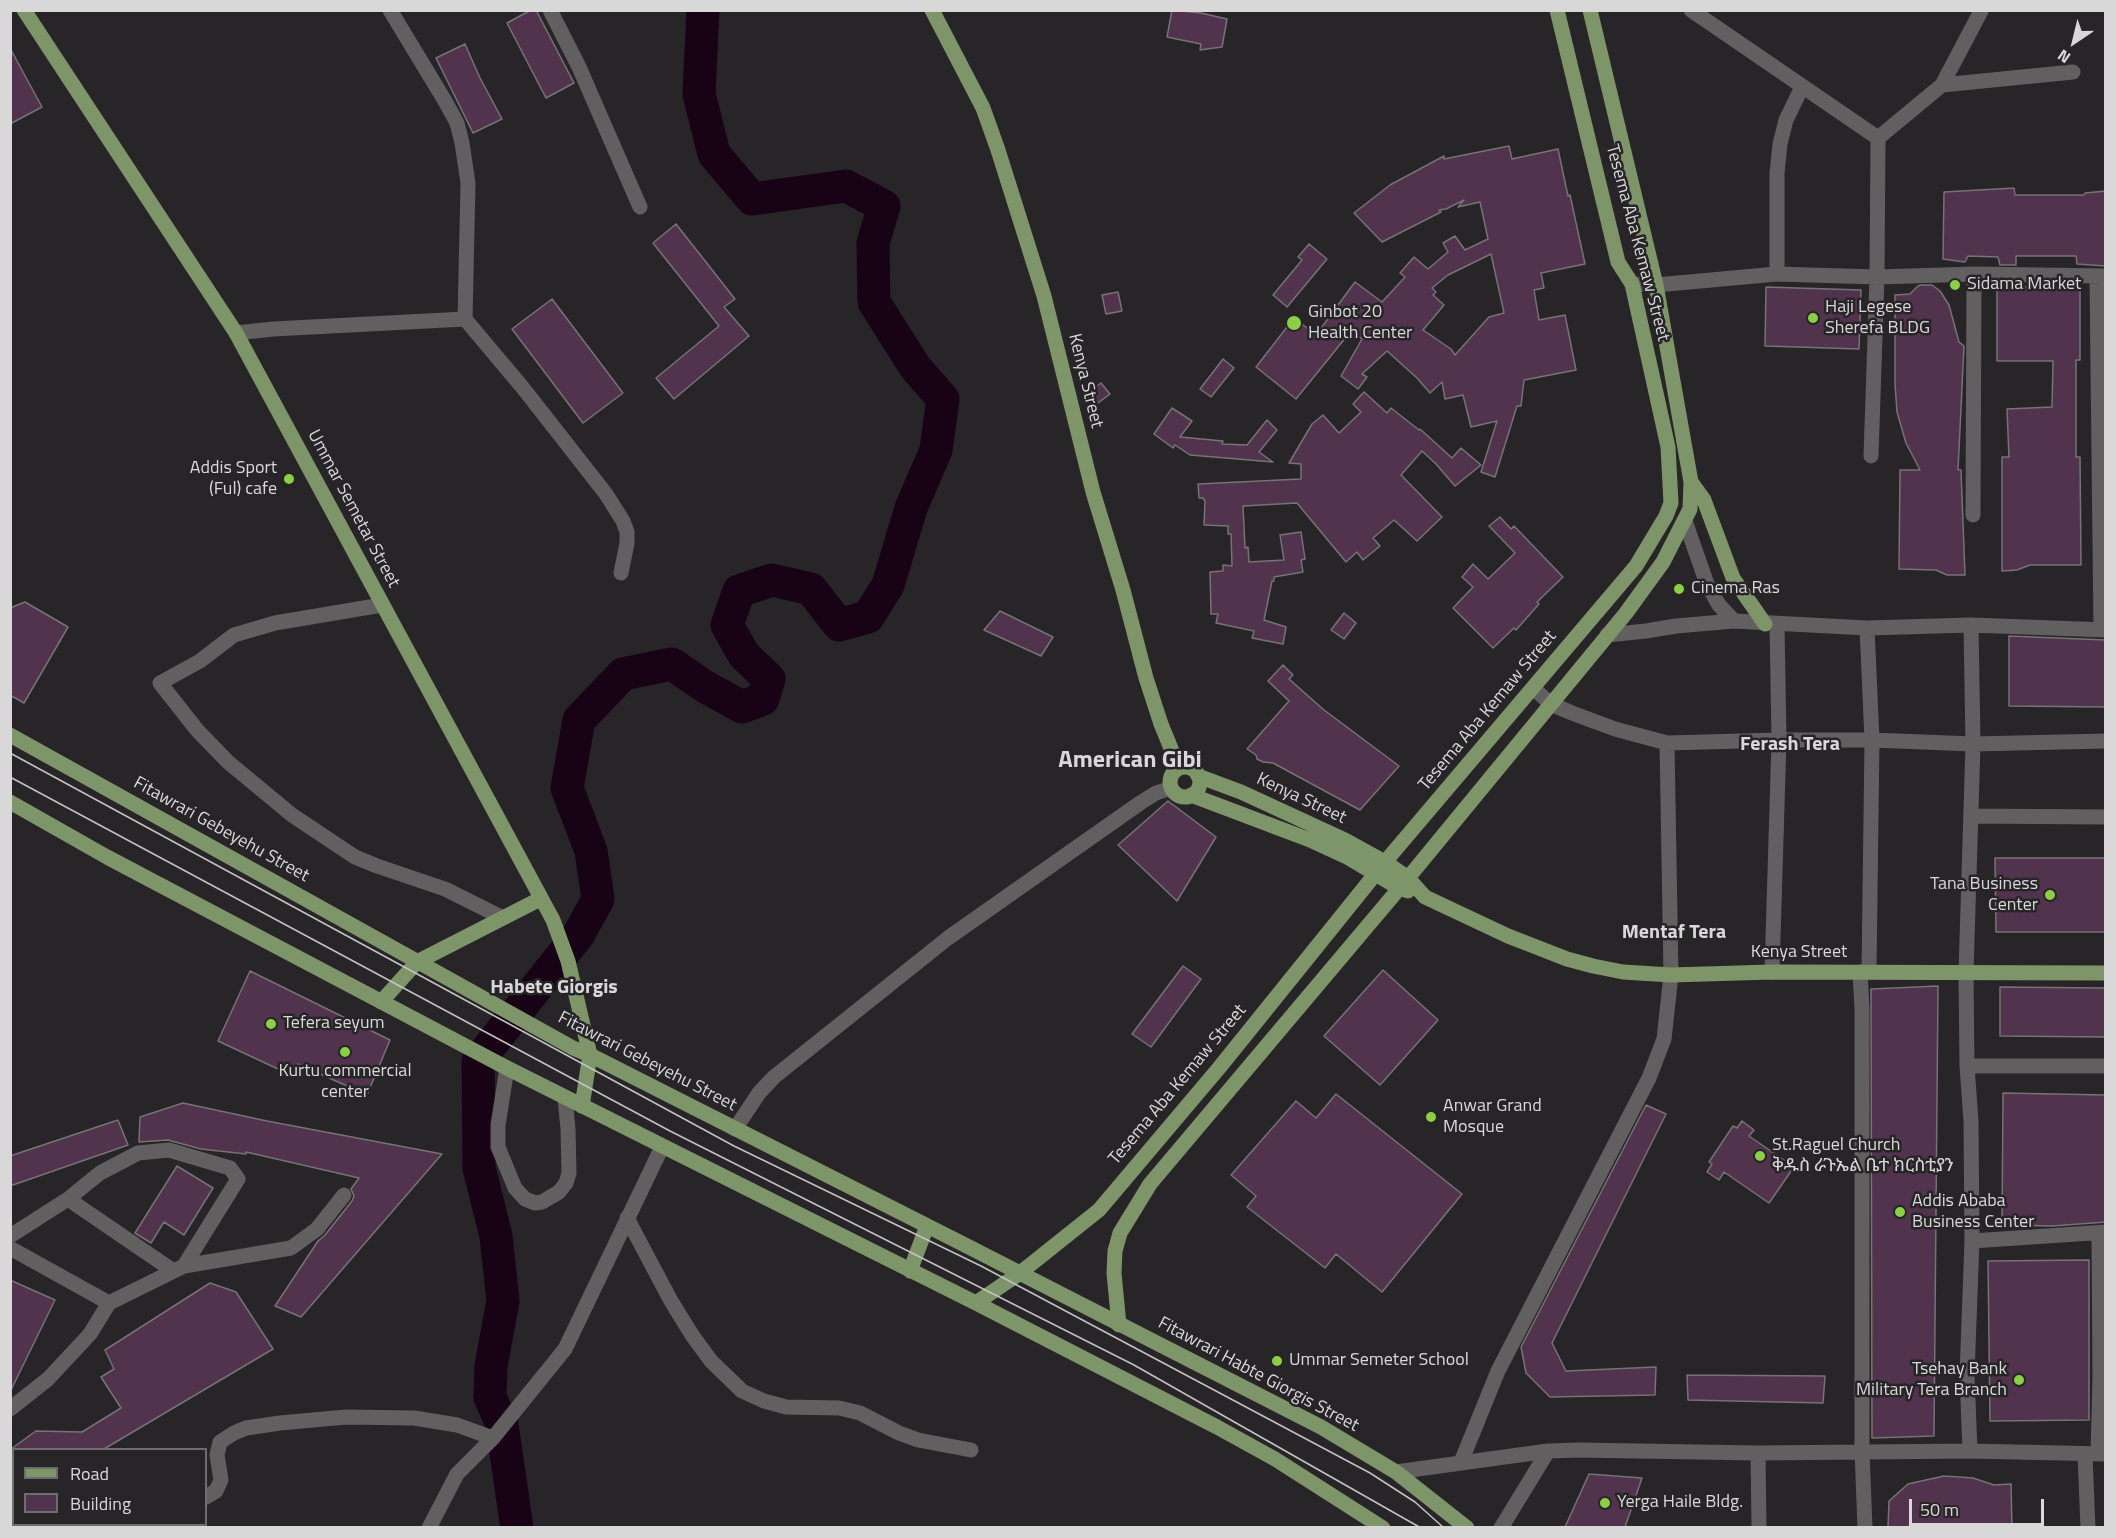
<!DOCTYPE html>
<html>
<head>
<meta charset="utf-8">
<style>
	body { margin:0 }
	#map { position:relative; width:2116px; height:1538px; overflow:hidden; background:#272527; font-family:"Titillium Web",sans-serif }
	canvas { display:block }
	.frame { position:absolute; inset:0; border:12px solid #d9d8d9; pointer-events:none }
	.legend { position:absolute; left:12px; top:1448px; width:195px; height:78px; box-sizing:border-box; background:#272527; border:2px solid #6e6d6e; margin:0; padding:8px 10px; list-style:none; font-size:18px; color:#d9d8d9 }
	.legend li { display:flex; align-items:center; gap:12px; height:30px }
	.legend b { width:30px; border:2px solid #6e6d6e }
	.north { position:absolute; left:2044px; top:12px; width:60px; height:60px; -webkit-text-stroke:4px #272527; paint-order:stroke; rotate:215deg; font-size:16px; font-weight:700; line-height:24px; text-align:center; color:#d9d8d9 }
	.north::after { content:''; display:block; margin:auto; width:21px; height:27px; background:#d9d8d9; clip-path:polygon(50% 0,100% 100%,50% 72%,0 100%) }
	.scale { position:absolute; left:1909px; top:1499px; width:135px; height:27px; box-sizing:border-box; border:3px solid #d9d8d9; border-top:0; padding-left:8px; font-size:18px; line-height:21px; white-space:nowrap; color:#d9d8d9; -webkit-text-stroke:4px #272527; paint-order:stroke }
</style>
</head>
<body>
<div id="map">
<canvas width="2116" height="1538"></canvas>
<div class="frame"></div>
<ul class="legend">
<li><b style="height:8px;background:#7e9569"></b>Road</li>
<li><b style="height:16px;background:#51334e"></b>Building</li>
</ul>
<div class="north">N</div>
<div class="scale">50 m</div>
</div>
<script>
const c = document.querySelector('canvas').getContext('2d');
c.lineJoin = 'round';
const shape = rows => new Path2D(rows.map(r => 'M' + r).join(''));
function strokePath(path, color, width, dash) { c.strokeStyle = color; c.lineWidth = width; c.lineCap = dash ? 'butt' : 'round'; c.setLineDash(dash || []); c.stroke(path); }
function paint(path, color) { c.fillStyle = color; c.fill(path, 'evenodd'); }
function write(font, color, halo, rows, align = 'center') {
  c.font = font + ' "Titillium Web","Noto Sans Ethiopic",sans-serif'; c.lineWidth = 5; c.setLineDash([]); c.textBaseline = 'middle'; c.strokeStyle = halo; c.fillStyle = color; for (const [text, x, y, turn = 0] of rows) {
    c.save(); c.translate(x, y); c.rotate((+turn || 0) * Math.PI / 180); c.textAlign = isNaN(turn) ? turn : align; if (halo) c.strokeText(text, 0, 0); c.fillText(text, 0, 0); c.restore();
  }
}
strokePath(shape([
	[517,1528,502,1425,490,1397,491,1366,503,1301,496,1236,479,1168,478,1061,579,934,598,899,591,851,567,788,579,720,623,674,672,664,704,686,742,707,763,699,769,679,744,655,727,625,739,591,772,580,811,589,839,625,868,617,888,585,911,508,936,450,943,399,915,367,874,302,873,243,884,206,846,186,752,199,714,154,699,94,703,10]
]), '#180216', 33);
const building = shape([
	[531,10,536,10,574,83,546,98,507,23,531,10],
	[1172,10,1201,13,1227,19,1222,47,1200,50,1201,44,1167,37,1172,10],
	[465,44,480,78,502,119,473,133,436,58,465,44],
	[10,48,42,107,10,124,10,48],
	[1509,146,1512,159,1558,149,1568,196,1570,195,1585,264,1541,273,1544,288,1534,290,1539,320,1565,315,1576,370,1524,380,1521,406,1517,406,1495,477,1481,472,1497,421,1471,427,1463,395,1445,399,1442,382,1430,393,1417,378,1387,351,1362,374,1367,377,1358,389,1341,376,1362,339,1351,331,1296,399,1256,367,1294,318,1316,335,1355,282,1382,302,1405,277,1400,273,1414,257,1428,269,1448,252,1443,243,1455,236,1465,250,1488,239,1480,202,1458,207,1464,200,1446,209,1439,210,1441,212,1382,242,1354,213,1390,185,1444,156,1444,159,1509,146],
	[1491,254,1504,313,1489,317,1455,355,1451,349,1423,330,1444,305,1433,295,1436,292,1432,288,1448,275,1491,254],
	[2014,188,2015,195,2084,195,2085,193,2106,191,2106,266,2077,264,2076,256,2016,256,2016,265,2000,265,1998,257,1968,256,1965,262,1943,259,1944,192,2014,188],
	[676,224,735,299,724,307,749,336,674,399,656,378,719,326,653,243,676,224],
	[1309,244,1327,259,1287,307,1273,295,1302,260,1298,257,1309,244],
	[2002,284,2015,284,2015,287,2080,287,2080,360,2076,360,2076,457,2080,457,2081,565,2030,565,2017,570,2002,571,2002,457,2009,457,2007,409,2052,407,2053,361,1997,361,1997,287,2003,287,2002,284],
	[1921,285,1932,285,1940,291,1949,305,1959,342,1964,346,1958,470,1961,470,1965,575,1947,575,1936,570,1899,569,1900,470,1920,470,1906,443,1897,412,1895,384,1895,295,1910,294,1918,286,1921,285],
	[1766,287,1861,290,1859,349,1765,346,1766,287],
	[1118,292,1122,311,1106,314,1102,295,1118,292],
	[552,299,623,393,583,423,512,329,552,299],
	[1223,359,1234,368,1211,397,1200,389,1223,359],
	[1101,383,1110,394,1098,403,1089,392,1101,383],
	[1364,392,1387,413,1391,408,1419,430,1420,429,1452,458,1461,448,1481,465,1455,486,1436,464,1422,451,1401,475,1442,517,1417,541,1394,520,1373,538,1380,546,1363,560,1357,552,1346,562,1297,503,1243,506,1245,548,1248,547,1249,562,1284,560,1280,535,1301,532,1305,559,1301,560,1303,572,1274,577,1274,581,1272,581,1264,620,1286,627,1283,644,1252,638,1254,631,1216,623,1218,614,1211,614,1210,572,1223,571,1223,565,1232,566,1231,534,1228,534,1228,526,1204,525,1205,501,1203,498,1199,498,1198,484,1301,479,1301,464,1289,463,1312,424,1323,415,1339,433,1361,412,1353,404,1364,392],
	[1172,408,1192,421,1180,437,1223,441,1222,444,1247,445,1267,420,1277,430,1259,452,1273,462,1190,455,1175,445,1173,448,1154,434,1172,408],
	[1500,517,1511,529,1514,526,1563,577,1537,602,1539,604,1516,630,1514,628,1493,648,1453,608,1473,587,1462,577,1473,564,1488,579,1515,553,1489,526,1500,517],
	[25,602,68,627,24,703,10,695,10,608,25,602],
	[1000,611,1053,637,1041,656,984,630,1000,611],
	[1344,613,1356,623,1344,639,1331,630,1344,613],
	[2009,636,2106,640,2106,707,2009,706,2009,636],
	[1283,665,1293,675,1289,679,1324,710,1399,766,1360,810,1273,763,1263,762,1257,759,1256,755,1247,749,1289,701,1268,681,1283,665],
	[1168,801,1216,837,1177,901,1118,845,1168,801],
	[1995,858,2106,858,2106,932,1996,932,1995,858],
	[1183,966,1201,979,1151,1047,1132,1034,1183,966],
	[1383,970,1438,1020,1380,1085,1324,1036,1383,970],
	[250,971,390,1040,367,1095,298,1064,293,1076,218,1041,250,971],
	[1938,986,1934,1436,1872,1438,1871,989,1938,986],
	[2000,987,2106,988,2106,1037,2000,1036,2000,987],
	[2003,1093,2106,1095,2106,1222,2052,1226,2002,1225,2003,1093],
	[1336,1094,1462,1194,1382,1292,1336,1254,1325,1268,1247,1207,1256,1196,1231,1175,1296,1101,1316,1118,1336,1094],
	[183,1103,267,1121,442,1154,301,1317,275,1306,318,1241,325,1235,352,1201,354,1196,351,1189,359,1178,246,1152,246,1154,201,1149,168,1140,139,1142,140,1117,183,1103],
	[1646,1105,1666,1114,1552,1343,1566,1371,1656,1367,1655,1395,1550,1397,1526,1373,1521,1347,1646,1105],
	[118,1120,128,1145,10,1186,10,1156,118,1120],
	[1742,1121,1754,1130,1749,1136,1794,1167,1769,1203,1724,1172,1719,1180,1707,1172,1712,1164,1709,1162,1733,1126,1737,1128,1742,1121],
	[177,1166,213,1188,184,1235,164,1222,151,1243,135,1233,177,1166],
	[2089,1260,2089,1420,1990,1421,1988,1261,2089,1260],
	[10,1280,55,1300,10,1392,10,1280],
	[210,1283,236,1292,273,1349,104,1449,11,1449,36,1431,82,1432,121,1408,101,1377,114,1369,105,1350,210,1283],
	[1687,1375,1825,1376,1823,1403,1688,1400,1687,1375],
	[1589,1474,1642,1478,1625,1527,1565,1527,1589,1474],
	[1944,1476,1973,1478,1994,1485,2011,1484,2012,1527,1888,1527,1889,1501,1908,1484,1944,1476]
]);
paint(building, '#51334e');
strokePath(building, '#767375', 1.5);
strokePath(shape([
	[390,10,445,101,457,123,462,143,468,183,465,319,523,388,606,494,623,521,627,532,627,543,621,573],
	[550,10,579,67,640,207],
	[1691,10,1878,138],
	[1942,85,2073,72],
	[1878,138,1942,85,1981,11],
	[1777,274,1777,173,1780,144,1786,120,1802,87],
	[2097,276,2101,630],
	[1632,284,1656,285,1777,274,1877,277,1974,274,2106,276],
	[236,333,273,329,465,319],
	[1871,456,1877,277,1878,138],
	[1973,515,1974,274],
	[1685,521,1707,584,1719,605,1734,621],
	[382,605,275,623,234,635,200,661,160,683,197,730,228,762,292,815,355,857,377,866,445,889,503,918],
	[1867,628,1872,740,1869,972],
	[1607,635,1646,631,1676,626,1734,621,1867,628,1971,625,2106,630],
	[1533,688,1551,704,1572,713,1615,729,1667,743,1779,740,1872,740,1973,744,2106,741],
	[1971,816,2106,817],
	[1772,972,1779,740,1777,625],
	[1860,972,1862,1009,1862,1450,1865,1528],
	[1967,1066,2106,1066],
	[507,1068,498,1125,498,1147,515,1188,525,1199,535,1203,542,1202,559,1192,566,1183,569,1173,568,1129,565,1098],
	[735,1129,759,1093,774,1077,948,938,1140,803,1156,793,1171,788],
	[68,1199,172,1270],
	[627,1218,671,1301,692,1335,711,1361,742,1391,764,1401,786,1407,839,1408,860,1413,899,1433,918,1440,971,1450],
	[10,1236,68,1199,100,1173,138,1153,169,1150,230,1168,238,1179,184,1266],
	[1972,1241,2106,1232],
	[10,1248,109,1303],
	[10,1409,48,1379,90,1334,109,1303,184,1266,291,1248,317,1229,344,1195],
	[1970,1451,1967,1375,1972,1241,1971,1121,1967,1066,1966,973,1973,744,1971,625],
	[1758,1453,1759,1528],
	[2098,1454,2100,1377,2099,1233],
	[2085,1455,2088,1528],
	[1461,1462,1498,1371,1649,1078,1664,1039,1671,975,1667,743],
	[1396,1472,1548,1451,1579,1450,1758,1453,1970,1451,2106,1454],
	[206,1497,216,1491,221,1480,217,1455,220,1442,234,1433,246,1428,280,1423,346,1417,414,1418,457,1425,493,1438],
	[121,1528,128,1524],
	[429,1528,457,1474,493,1438,565,1349,662,1147],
	[1501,1528,1548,1451]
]), '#625f61', 15);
strokePath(shape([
	[24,10,236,333,553,920,568,961,590,1055,582,1106],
	[932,10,983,108,998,150,1044,296,1093,492,1123,590,1146,678,1161,724,1179,768],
	[1691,482,1704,500,1733,578,1765,624],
	[10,735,573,1048,590,1055,965,1245,1321,1427,1396,1472,1467,1528],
	'1170 782a15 15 0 1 1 30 0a15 15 0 1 1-30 0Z',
	[1198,776,1241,792,1345,840,1385,862,1408,878,1425,897,1508,936,1567,959,1593,966,1623,972,1671,975,1772,972,2106,973],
	[1191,795,1310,840,1349,858,1399,888,1408,891],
	[10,802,107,857,507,1068,976,1303,1217,1427,1275,1459,1383,1528],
	[381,1002,417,962,540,899],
	[910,1271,927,1226],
	[976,1303,1020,1273,1099,1210,1219,1068,1385,862,1636,566,1666,516,1671,503,1668,447,1632,284,1618,262,1557,10],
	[1119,1325,1114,1273,1115,1251,1120,1233,1150,1184,1408,878,1626,613,1663,562,1690,509,1691,482,1656,285,1590,10]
]), '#7e9569', 15);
strokePath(shape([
	[10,753,734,1146,981,1266,1370,1473,1415,1502,1444,1528],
	[10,777,670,1131,1134,1365,1421,1528]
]), '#c4c3c4', 1.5);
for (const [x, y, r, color] of [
	[1955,285,6,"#8cce45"],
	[1813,318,6,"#8cce45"],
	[1294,323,8,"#8cce45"],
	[289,479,6,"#8cce45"],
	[1679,589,6,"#8cce45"],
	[2050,895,6,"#8cce45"],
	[271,1024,6,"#8cce45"],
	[345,1052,6,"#8cce45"],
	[1431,1117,6,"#8cce45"],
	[1760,1156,6,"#8cce45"],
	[1900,1212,6,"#8cce45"],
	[1277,1361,6,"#8cce45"],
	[2019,1380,6,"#8cce45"],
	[1605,1503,6,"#8cce45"]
]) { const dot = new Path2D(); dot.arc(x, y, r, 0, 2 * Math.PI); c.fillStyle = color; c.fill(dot); strokePath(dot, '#272527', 2); }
write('18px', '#d9d8d9', '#272527', [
	["Tesema Aba Kemaw Street",1637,243,75],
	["Kenya Street",1085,381,76],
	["Ummar Semetar Street",353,509,62],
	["Tesema Aba Kemaw Street",1488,711,-50],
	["Kenya Street",1301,799,25],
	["Fitawrari Gebeyehu Street",221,830,29],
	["Kenya Street",1799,953],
	["Fitawrari Gebeyehu Street",647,1062,27],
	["Tesema Aba Kemaw Street",1178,1085,-50],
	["Fitawrari Habte Giorgis Street",1258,1375,28]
]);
write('18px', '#d9d8d9', '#272527', [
	["Sidama Market",1967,285],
	["Haji Legese",1825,308],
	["Sherefa BLDG",1825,329],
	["Ginbot 20",1308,313],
	["Health Center",1308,334],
	["Addis Sport",277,469,"right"],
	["(Ful) cafe",277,490,"right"],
	["Cinema Ras",1691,589],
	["Tana Business",2038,885,"right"],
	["Center",2038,906,"right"],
	["Tefera seyum",283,1024],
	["Kurtu commercial",345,1072,"center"],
	["center",345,1093,"center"],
	["Anwar Grand",1443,1107],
	["Mosque",1443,1128],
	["St.Raguel Church",1772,1146],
	["ቅዱስ ራጉኤል ቤተ ክርስቲያን",1772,1167],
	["Addis Ababa",1912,1202],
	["Business Center",1912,1223],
	["Ummar Semeter School",1289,1361],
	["Tsehay Bank",2007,1370,"right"],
	["Military Tera Branch",2007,1391,"right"],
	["Yerga Haile Bldg.",1617,1503]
], 'left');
write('bold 20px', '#d9d8d9', '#272527', [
	["Ferash Tera",1790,745],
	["Mentaf Tera",1674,933],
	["Habete Giorgis",554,988]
]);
write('bold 24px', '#d9d8d9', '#272527', [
	["American Gibi",1130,761]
]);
</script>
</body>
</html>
